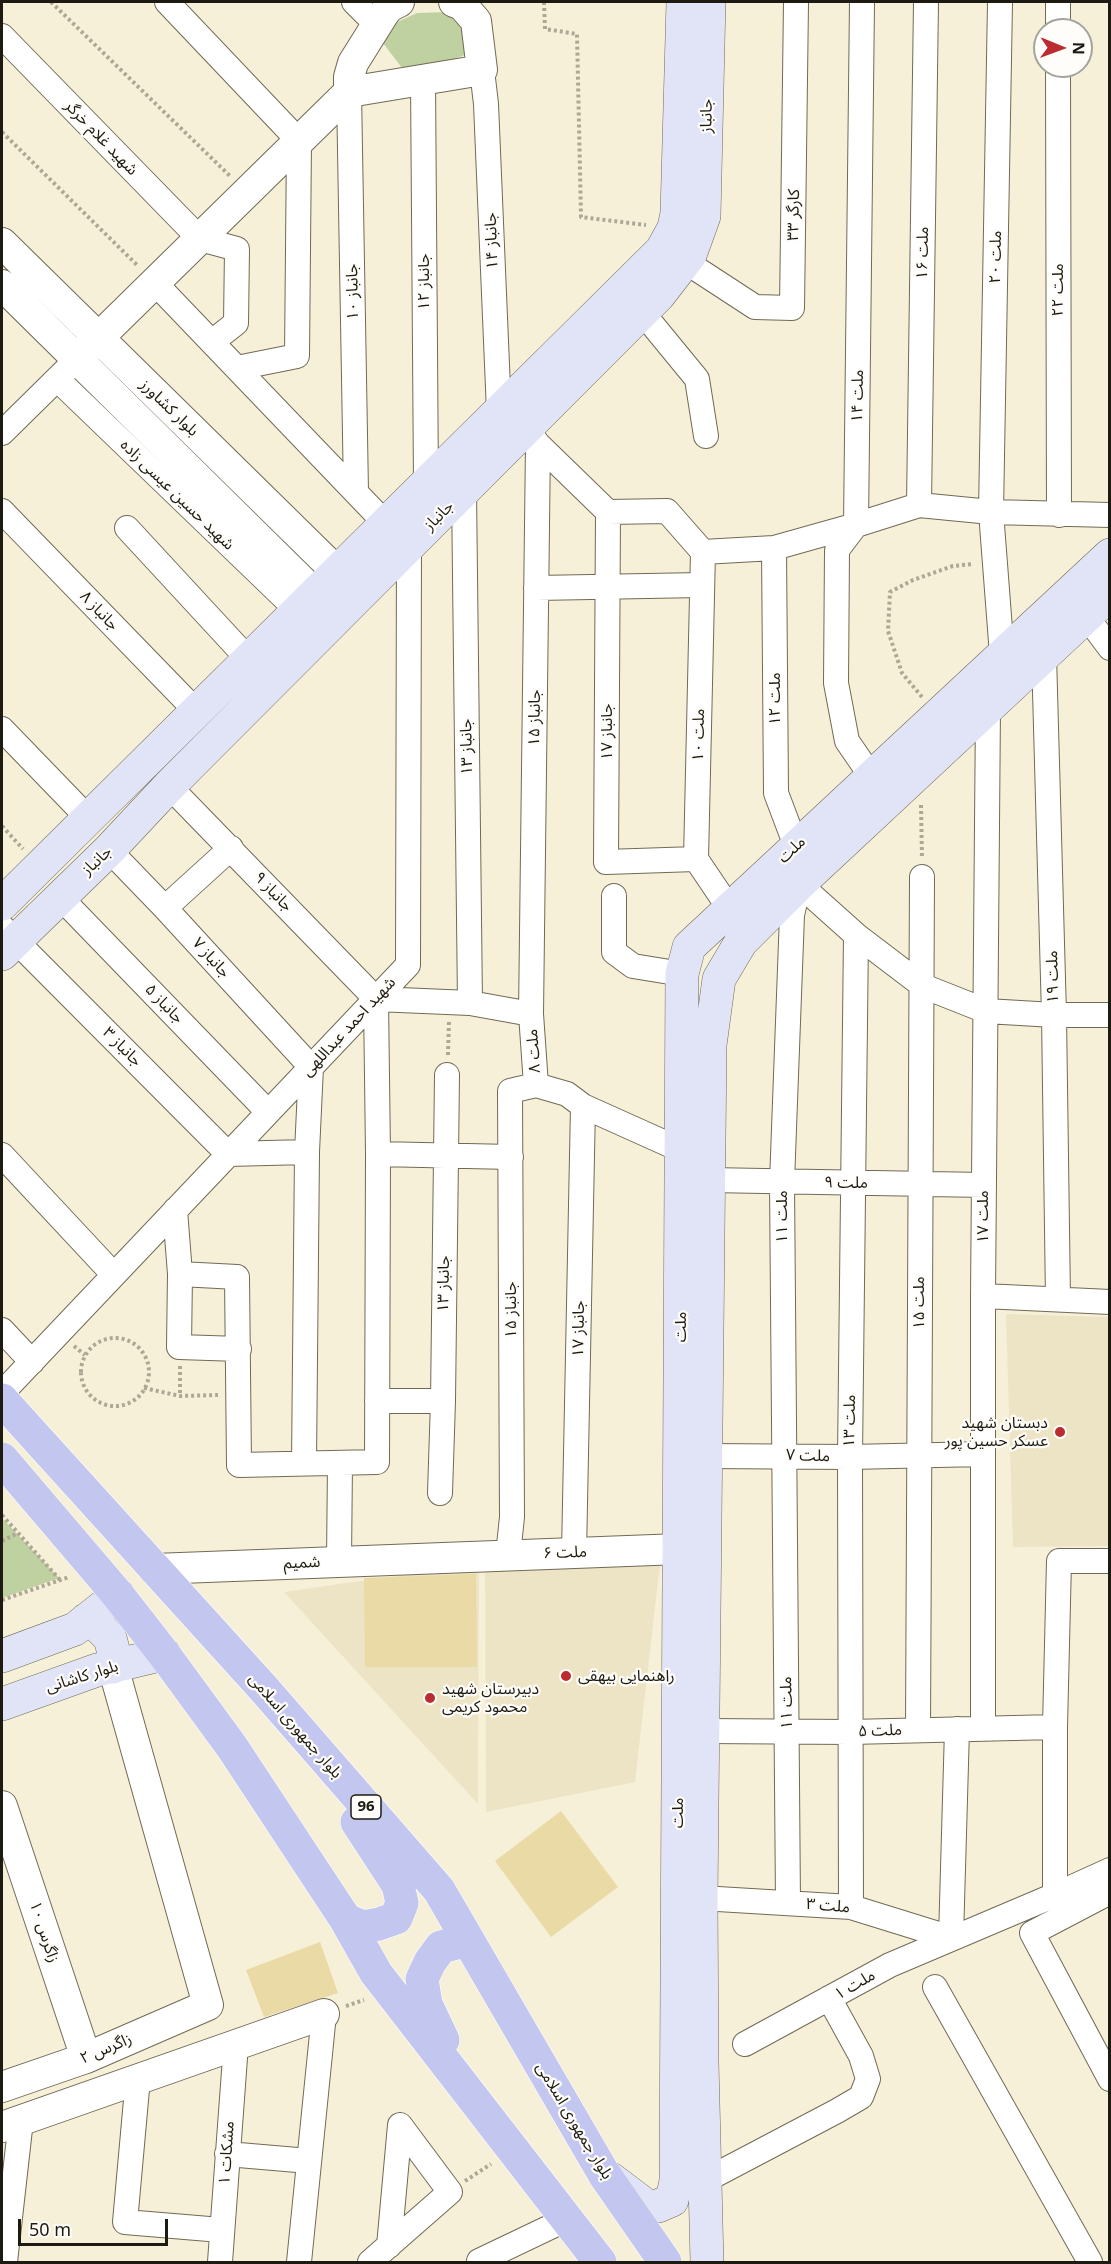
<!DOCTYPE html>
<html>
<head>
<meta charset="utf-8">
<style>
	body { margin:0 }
	#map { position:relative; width:1111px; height:2264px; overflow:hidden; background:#f7f0d9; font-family:"Noto Sans",sans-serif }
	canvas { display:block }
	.frame { position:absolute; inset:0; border:3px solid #1c1a11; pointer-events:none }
	.north { position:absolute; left:1033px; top:18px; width:60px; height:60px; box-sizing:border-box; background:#fffdf9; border:2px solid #a4a29c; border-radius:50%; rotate:91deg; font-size:16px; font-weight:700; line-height:24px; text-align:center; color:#1c1a11 }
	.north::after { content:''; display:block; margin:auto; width:21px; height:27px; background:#bb2b2f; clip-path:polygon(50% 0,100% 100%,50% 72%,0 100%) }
	.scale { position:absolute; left:18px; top:2219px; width:150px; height:27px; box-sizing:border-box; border:3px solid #1c1a11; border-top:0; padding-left:8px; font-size:18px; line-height:21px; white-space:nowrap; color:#1c1a11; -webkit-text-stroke:4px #fffdf9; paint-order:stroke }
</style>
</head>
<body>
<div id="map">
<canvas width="1111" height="2264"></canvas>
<div class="frame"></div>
<div class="north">N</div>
<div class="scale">50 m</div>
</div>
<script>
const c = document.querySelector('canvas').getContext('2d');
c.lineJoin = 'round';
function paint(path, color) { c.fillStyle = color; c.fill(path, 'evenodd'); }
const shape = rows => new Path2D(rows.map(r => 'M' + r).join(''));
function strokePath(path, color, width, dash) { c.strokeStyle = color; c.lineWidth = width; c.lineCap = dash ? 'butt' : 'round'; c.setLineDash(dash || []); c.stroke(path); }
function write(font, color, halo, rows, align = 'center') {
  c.font = font + ' "Noto Sans","Noto Sans Arabic",sans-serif'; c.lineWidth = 4.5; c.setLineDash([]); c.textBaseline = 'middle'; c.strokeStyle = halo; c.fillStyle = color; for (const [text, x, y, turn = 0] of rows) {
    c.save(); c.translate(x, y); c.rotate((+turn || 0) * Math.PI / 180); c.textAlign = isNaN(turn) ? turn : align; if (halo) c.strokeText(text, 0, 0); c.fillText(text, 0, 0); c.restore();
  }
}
paint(shape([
	[1006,1314,1109,1317,1109,1546,1013,1547],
	[479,1564,478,1804,284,1592],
	[660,1564,635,1782,486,1812,485,1570]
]), '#ede4c6');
paint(shape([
	[448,12,464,24,465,55,448,61,402,68,383,43,393,24,417,13],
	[2,1518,59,1578,2,1598]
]), '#bfd0a1');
paint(shape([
	[476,1574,477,1667,365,1667,364,1578],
	[561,1811,618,1887,551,1937,495,1861],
	[320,1942,338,1993,264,2017,246,1970]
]), '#e9daa6');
const minor = shape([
	[167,2,299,141,297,356,237,368],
	[354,2,377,25],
	[862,2,856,525,837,550,836,683,847,741,871,776],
	[1000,2,991,512,1002,655],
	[1058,2,1058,30],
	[2,36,200,239,237,249,236,323,212,342],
	[1058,66,1059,515],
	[482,70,486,104,499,412],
	[423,80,426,484],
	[349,92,356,492],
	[686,262,755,307,792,308,796,2],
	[155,283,386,524],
	[642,312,697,379,706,436],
	[57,379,298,611],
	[2,433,68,368],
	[538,444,608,512,667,511,703,552,774,548,856,525,919,505,991,512,1110,515],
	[464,490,470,1003],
	[919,505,926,2],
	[2,511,197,712],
	[608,512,606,862,696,859],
	[127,528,249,660],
	[774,548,776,793,796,846],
	[703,552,696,859,729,908],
	[536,588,702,585],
	[1086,616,1110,648],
	[1044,655,1054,1015,1058,1299],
	[2,729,89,819],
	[169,786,376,999],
	[109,850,165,908,311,1067,307,1152,304,1463],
	[59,896,268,1112],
	[614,896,614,952,633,966,682,974],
	[165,908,231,848],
	[2,927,228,1154,307,1152],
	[376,999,470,1003,531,1014,536,1085,567,1094,583,1106,681,1150],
	[531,1014,538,444,532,436],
	[378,1154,511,1157],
	[2,1155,114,1275],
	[709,1180,984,1185],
	[175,1210,180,1274,237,1277,239,1465,377,1462,378,1154,376,999],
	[180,1274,179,1347,239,1349],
	[983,1296,1110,1302],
	[2,1330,32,1362],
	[2,1393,408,965,409,546],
	[377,1401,443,1401],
	[706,1456,850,1457,982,1454],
	[440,1493,443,1401,447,1075],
	[574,1553,583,1106],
	[508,1555,512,1517,510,1091,536,1085],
	[339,1561,340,1463],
	[983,1728,983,1296,988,707],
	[918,1730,922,877],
	[704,1731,851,1732,1055,1727],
	[1110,1892,1032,1933,1110,2079],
	[1055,1895,1055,1727,1059,1561,1110,1561],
	[701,1898,851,1907,951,1938,957,1729],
	[788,1903,782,1182,792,915,799,884,856,935,923,986,986,1011,1054,1015,1110,1015],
	[851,1907,850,1457,856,935],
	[935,1987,1090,2262],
	[745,2044,890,1965,1055,1895,1110,1870],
	[138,2078,125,2222,221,2230],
	[227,2154,309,2161],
	[704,2181,837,2111,861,2097,868,2079,861,2056,829,1998],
	[479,2261,567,2219],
	[5,2262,21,2120],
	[220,2262,236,2044],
	[299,2262,324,2014],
	[370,2262,450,2192,400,2125,389,2246]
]);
const tertiary = shape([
	[399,2,389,7,383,15,353,63,349,77,349,92,482,70,476,21,462,5,454,2],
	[2,243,337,572],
	[2,285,315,594],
	[85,351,349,92],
	[154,1569,680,1549],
	[2,1806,86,2058],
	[2,2087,86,2058,208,2005,113,1667],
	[2,2127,324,2014]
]);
const secondary = shape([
	[2,904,662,250,674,228,677,213,683,2],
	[2,954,109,850,169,786,659,295,690,255,704,216,709,2],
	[86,1620,96,1624,110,1638,115,1657,113,1667],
	[2,1656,75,1629,118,1595],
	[2,1704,97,1670,164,1654],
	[611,2179,648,2207,658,2206,672,2200,676,2181,682,974,689,947,1110,555],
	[707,2262,702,2063,701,1898,710,1045,719,979,741,942,799,884,1110,594]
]);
const primary = shape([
	[2,1400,264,1689,439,1890,604,2174,665,2262],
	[2,1459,118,1595,164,1654,232,1747,346,1920,376,1973,600,2262],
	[346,1920,363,1927,379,1924,396,1918,402,1903,398,1885,357,1822],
	[443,2040,426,2004,422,1979,430,1962,441,1947,468,1940]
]);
strokePath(minor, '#706a55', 26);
strokePath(tertiary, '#706a55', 32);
strokePath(secondary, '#706a55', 34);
strokePath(primary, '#fff', 34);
strokePath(shape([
	[51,2,231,177],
	[544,2,545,29,577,34,581,217,646,225],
	[2,132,138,266],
	[922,697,902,673,888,631,890,592,913,580,953,566,973,564],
	[921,805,922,858],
	[2,826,23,849],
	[448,1055,449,1021],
	'81 1372a34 34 0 1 1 68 0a34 34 0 1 1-68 0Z',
	[74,1346,85,1355],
	[180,1366,180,1396],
	[144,1388,180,1396,218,1395],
	[2,1515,60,1580],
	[2,1541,18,1533],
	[2,1600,69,1577],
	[346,2006,364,2000],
	[465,2181,491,2164]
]), '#ada896', 4, [3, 3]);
strokePath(minor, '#fff', 24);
strokePath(tertiary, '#fff', 30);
strokePath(secondary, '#e1e3f7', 33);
strokePath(primary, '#c3c7ef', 33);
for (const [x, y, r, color] of [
	[1060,1432,6,"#bb2b2f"],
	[566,1676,6,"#bb2b2f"],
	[430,1698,6,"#bb2b2f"]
]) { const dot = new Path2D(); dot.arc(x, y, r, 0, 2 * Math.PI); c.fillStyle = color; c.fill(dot); strokePath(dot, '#fffdf9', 2); }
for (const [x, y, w] of [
	[366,1807,30]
]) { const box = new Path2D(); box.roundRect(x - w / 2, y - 12, w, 24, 4.5); c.fillStyle = '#fffdf9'; c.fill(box); strokePath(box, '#1c1a11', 1.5); }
write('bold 15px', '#1c1a11', null, [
	["96",366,1807]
]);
write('16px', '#1c1a11', '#fffdf9', [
	["جانباز",707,116,-89],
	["شهید غلام خرگر",101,138,46],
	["کارگر ۳۳",794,215,-89],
	["جانباز ۱۴",492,241,-92],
	["ملت ۱۶",923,253,-89],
	["ملت ۲۰",996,257,-89],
	["جانباز ۱۲",424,282,-90],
	["ملت ۲۲",1058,290,-90],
	["جانباز ۱۰",353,292,-91],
	["ملت ۱۴",858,396,-89],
	["بلوار کشاورز",169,408,44],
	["شهید حسین عیسی زاده",177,495,44],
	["جانباز",439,516,-45],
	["جانباز ۸",99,611,46],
	["ملت ۱۲",775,699,-90],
	["جانباز ۱۵",535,718,-89],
	["جانباز ۱۷",607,732,-90],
	["ملت ۱۰",699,735,-89],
	["جانباز ۱۳",467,747,-91],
	["ملت",792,850,-43],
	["جانباز",97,861,-43],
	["جانباز ۹",273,892,46],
	["جانباز ۷",211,958,48],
	["ملت ۱۹",1053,977,-91],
	["جانباز ۵",164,1004,46],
	["شهید احمد عبداللهی",349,1027,-47],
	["جانباز ۳",122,1047,45],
	["ملت ۸",534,1051,-94],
	["ملت ۹",846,1183,1],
	["ملت ۱۱",782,1217,-90],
	["ملت ۱۷",983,1217,-90],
	["جانباز ۱۳",444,1284,-89],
	["ملت ۱۵",919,1303,-90],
	["جانباز ۱۵",511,1310,-90],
	["ملت",681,1327,-90],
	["جانباز ۱۷",579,1329,-89],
	["ملت ۱۳",850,1421,-89],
	["ملت ۷",808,1456,2],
	["ملت ۶",565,1553,-2],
	["شمیم",302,1563,-2],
	["بلوار کاشانی",82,1677,-17],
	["ملت ۱۱",787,1703,-91],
	["بلوار جمهوری اسلامی",295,1726,49],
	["ملت ۵",880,1731,-2],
	["ملت",678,1813,-90],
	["ملت ۳",828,1906,5],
	["زاگرس ۱۰",44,1932,72],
	["ملت ۱",855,1985,-30],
	["زاگرس ۲",106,2049,-23],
	["بلوار جمهوری اسلامی",574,2121,59],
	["مشکات ۱",227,2153,-86]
]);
write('16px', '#1c1a11', '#fffdf9', [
	["دبستان شهید",1048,1423,"right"],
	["عسکر حسین پور",1048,1441,"right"],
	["راهنمایی بیهقی",578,1676],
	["دبیرستان شهید",442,1689],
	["محمود کریمی",442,1707]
], 'left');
</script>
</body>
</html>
